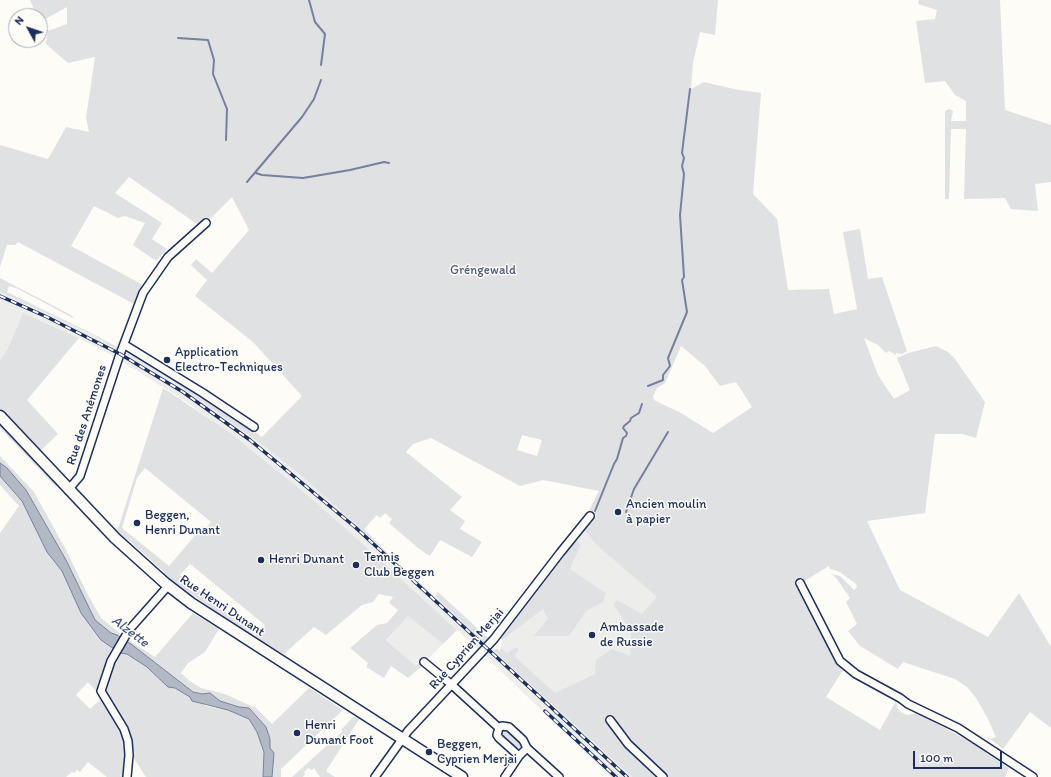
<!DOCTYPE html>
<html>
<head>
<meta charset="utf-8">
<style>
	body { margin:0 }
	#map { position:relative; width:1051px; height:777px; overflow:hidden; background:#fdfcf7; font-family:Itim,sans-serif }
	canvas { display:block }
	.north { position:absolute; left:8px; top:8px; width:40px; height:40px; box-sizing:border-box; background:#fdfcf7; border:1px solid #a3aaba; border-radius:50%; rotate:310deg; font-size:11px; font-weight:700; line-height:16px; text-align:center; color:#1b2f5e }
	.north::after { content:''; display:block; margin:auto; width:14px; height:18px; background:#1b2f5e; clip-path:polygon(50% 0,100% 100%,50% 72%,0 100%) }
	.scale { position:absolute; left:913px; top:751px; width:89px; height:18px; box-sizing:border-box; border:2px solid #1b2f5e; border-top:0; padding-left:5px; font-size:12px; line-height:14px; white-space:nowrap; color:#1b2f5e; -webkit-text-stroke:3px #fdfcf7; paint-order:stroke }
</style>
</head>
<body>
<div id="map">
<canvas width="1051" height="777"></canvas>
<div class="north">N</div>
<div class="scale">100 m</div>
</div>
<script>
const c = document.querySelector('canvas').getContext('2d');
c.lineJoin = 'round';
function paint(path, color) { c.fillStyle = color; c.fill(path, 'evenodd'); }
const shape = rows => new Path2D(rows.map(r => 'M' + r).join(''));
function strokePath(path, color, width, dash) { c.strokeStyle = color; c.lineWidth = width; c.lineCap = dash ? 'butt' : 'round'; c.setLineDash(dash || []); c.stroke(path); }
function write(font, color, halo, rows, align = 'center') {
  c.font = font + ' Itim,sans-serif'; c.lineWidth = 3; c.setLineDash([]); c.textBaseline = 'middle'; c.strokeStyle = halo; c.fillStyle = color; for (const [text, x, y, turn = 0] of rows) {
    c.save(); c.translate(x, y); c.rotate((+turn || 0) * Math.PI / 180); c.textAlign = isNaN(turn) ? turn : align; if (halo) c.strokeText(text, 0, 0); c.fillText(text, 0, 0); c.restore();
  }
}
paint(shape([
	[0,292,93,335,167,377,260,443,298,473,391,556,632,777,611,777,479,650,344,527,258,455,185,401,115,357,79,338,23,313,7,350,0,360],
	[586,525,698,622,564,711,501,648,502,640,500,637],
	[408,615,443,644,428,659,426,659,421,665,419,663,416,666,386,640]
]), '#edeeec');
paint(shape([
	[30,0,718,0,715,35,700,32,693,63,691,89,704,82,734,89,761,93,753,194,777,219,788,290,829,289,834,314,857,309,843,232,860,229,868,279,882,277,907,351,902,354,896,353,896,355,889,351,886,353,878,345,864,338,878,375,894,399,910,390,897,358,908,353,936,346,948,352,955,359,985,402,976,438,963,434,935,434,925,513,867,521,900,590,988,637,1019,593,1051,647,1051,728,1030,712,1003,749,990,739,996,737,987,717,976,698,967,687,955,679,903,662,898,669,860,646,848,631,857,624,846,602,850,598,836,578,831,574,840,576,854,590,857,587,856,584,840,572,830,569,829,566,798,585,837,662,843,670,826,697,880,730,896,701,898,709,902,713,908,715,916,713,925,717,972,743,1009,768,1005,777,632,777,494,651,497,648,499,651,501,648,507,653,517,647,519,649,514,656,555,693,595,674,596,660,612,649,630,656,631,632,614,605,617,600,642,614,657,597,598,546,583,529,590,516,587,514,599,491,543,480,520,486,431,438,413,444,406,452,462,497,450,510,465,521,460,529,482,542,472,557,440,540,430,556,418,548,389,523,392,519,385,513,380,518,377,515,364,529,391,556,298,473,260,443,167,377,123,352,128,350,211,400,262,437,302,396,253,342,195,296,207,280,191,265,196,259,212,273,249,230,232,197,206,223,197,224,129,177,115,193,162,223,152,239,167,249,156,261,133,245,145,223,125,216,118,218,94,206,71,246,143,285,134,304,18,242,15,245,7,245,0,267,0,145,48,159,66,127,89,132,86,118,95,57,68,63,46,44,48,31,67,24,67,7,40,22,40,16,37,16],
	[681,346,705,366,720,386,736,382,752,407,713,433,681,413,654,400,653,397,657,388,665,383],
	[522,435,542,440,537,456,517,450],
	[919,0,1000,0,1005,110,1051,125,1051,182,1035,184,1038,211,1011,209,1005,198,964,199,966,129,951,129,949,199,945,199,945,111,949,109,953,111,951,121,966,121,966,101,955,95,945,81,925,83,916,21,935,19,937,10,918,4],
	[0,278,71,315,75,319,16,288,9,286,7,292,93,334,119,348,118,350,93,335,0,292],
	[23,313,79,338,27,400,58,434,34,457,59,484,56,487,0,428,0,360,7,350],
	[163,388,229,432,295,485,344,527,457,630,443,644,408,616,386,640,416,666,419,663,422,666,408,678,391,666,384,678,366,667,368,663,350,648,377,625,387,623,398,610,389,603,393,597,379,594,373,602,362,605,326,635,314,627,284,654,255,638,176,584,171,588,158,578,164,572,128,540,123,546,108,531,112,527,118,529],
	[145,468,211,522,206,528,203,526,169,566,122,528,137,478],
	[190,564,265,625,256,636,180,575],
	[0,456,34,492,65,548,87,593,101,618,122,635,160,589,166,594,131,631,127,639,155,657,193,613,219,629,205,652,188,663,181,673,191,682,201,688,225,694,256,708,272,724,309,688,343,710,281,769,281,777,272,777,274,753,270,748,270,739,266,727,249,708,239,707,220,701,210,693,202,694,193,692,131,644,117,635,111,633,95,620,66,560,26,490,7,468,0,463],
	[0,476,22,501,47,552,62,571,81,613,120,653,127,654,147,667,168,687,175,688,206,706,228,710,249,719,257,732,264,752,263,777,146,777,133,757,126,755,124,777,107,777,88,762,80,772,77,770,74,773,72,772,66,777,0,777,0,533,19,506,0,485],
	[88,682,102,698,90,709,76,695],
	[574,539,581,544,570,569,606,593,603,602,586,611,569,636,534,636,548,619,543,609,502,640,500,637],
	[438,592,490,640,486,644,435,596],
	[353,717,360,718,326,771,335,777,320,777,314,768,312,770,308,768,304,772,305,774,303,777,292,777,343,731,341,730],
	[502,729,507,730,521,742,520,748,515,748,501,736,500,731]
]), '#e0e1e3');
const water = shape([
	[0,463,7,468,26,490,66,560,95,620,111,633,117,635,131,644,193,692,202,694,210,693,220,701,239,707,249,708,266,727,270,739,270,748,274,753,272,777,263,777,264,752,257,732,249,719,228,710,192,701,190,697,175,688,168,687,147,667,127,654,120,653,101,640,81,613,62,571,47,552,22,501,0,476,0,463]
]);
paint(water, '#b3b8c5');
strokePath(water, '#76819c', 1);
strokePath(shape([
	[309,0,315,22,325,34,321,65],
	[178,38,208,40,214,60,213,74,227,109,226,140],
	[256,173,262,175,303,178,350,170,384,162,389,163],
	[247,182,302,117,314,99,321,80],
	[648,386,663,380,663,375,670,366,668,358,687,312,682,280,684,277,680,215,684,174,682,166,684,158,682,153,690,89],
	[595,511,614,464,617,459,623,438,626,436,627,433,623,428,624,426,630,421,631,418,639,413,642,404],
	[626,512,634,489,668,432]
]), '#76819c', 2);
const minor = shape([
	[125,345,203,393,254,427],
	[69,489,80,476,119,357,143,293,168,257,206,223],
	[800,583,840,661,856,674,900,698,908,704,958,728,1033,777],
	[424,662,452,685,499,728],
	[610,720,628,744,663,777],
	[499,728,502,726,509,727,523,740,527,748,559,777],
	[499,728,497,735,499,738,519,756],
	[127,777,129,755,128,741,124,729,101,691,111,661,129,630,168,586],
	[375,777,408,731,494,639,560,553,590,516],
	[505,777,519,756,527,748]
]);
const secondary = shape([
	[0,416,115,538,165,583,191,603,462,777]
]);
strokePath(minor, '#1b2f5e', 10);
strokePath(secondary, '#1b2f5e', 13);
strokePath(minor, '#fdfcf7', 7);
strokePath(secondary, '#fdfcf7', 10);
const rail = shape([
	[0,296,47,317,120,354,183,392,250,440,355,527,627,777],
	[545,711,616,777]
]);
strokePath(rail, '#1b2f5e', 3.5);
strokePath(rail, '#fdfcf7', 2, [6]);
for (const [x, y, r, color] of [
	[167,360,4,"#1b2f5e"],
	[618,512,4,"#1b2f5e"],
	[137,523,4,"#1b2f5e"],
	[261,560,4,"#1b2f5e"],
	[356,565,4,"#1b2f5e"],
	[592,635,4,"#1b2f5e"],
	[297,733,4,"#1b2f5e"],
	[429,752,4,"#1b2f5e"]
]) { const dot = new Path2D(); dot.arc(x, y, r, 0, 2 * Math.PI); c.fillStyle = color; c.fill(dot); strokePath(dot, '#fdfcf7', 1.5); }
write('13px', '#4c5c7f', '#fdfcf7', [
	["Gréngewald",483,271]
]);
write('13px', '#1b2f5e', '#fdfcf7', [
	["Application",175,353],
	["Electro-Techniques",175,368],
	["Ancien moulin",626,505],
	["à papier",626,520],
	["Beggen,",145,516],
	["Henri Dunant",145,531],
	["Tennis",364,558],
	["Club Beggen",364,573],
	["Henri Dunant",269,560],
	["Ambassade",600,628],
	["de Russie",600,643],
	["Henri",305,726],
	["Dunant Foot",305,741],
	["Beggen,",437,745],
	["Cyprien Merjai",437,760]
], 'left');
write('13px', '#1b2f5e', '#fdfcf7', [
	["Rue des Anémones",87,415,-72],
	["Rue Henri Dunant",222,606,34],
	["Rue Cyprien Merjai",467,649,-48]
]);
write('italic 14px', '#49587d', '#fdfcf7', [
	["Alzette",130,632,37]
]);
</script>
</body>
</html>
